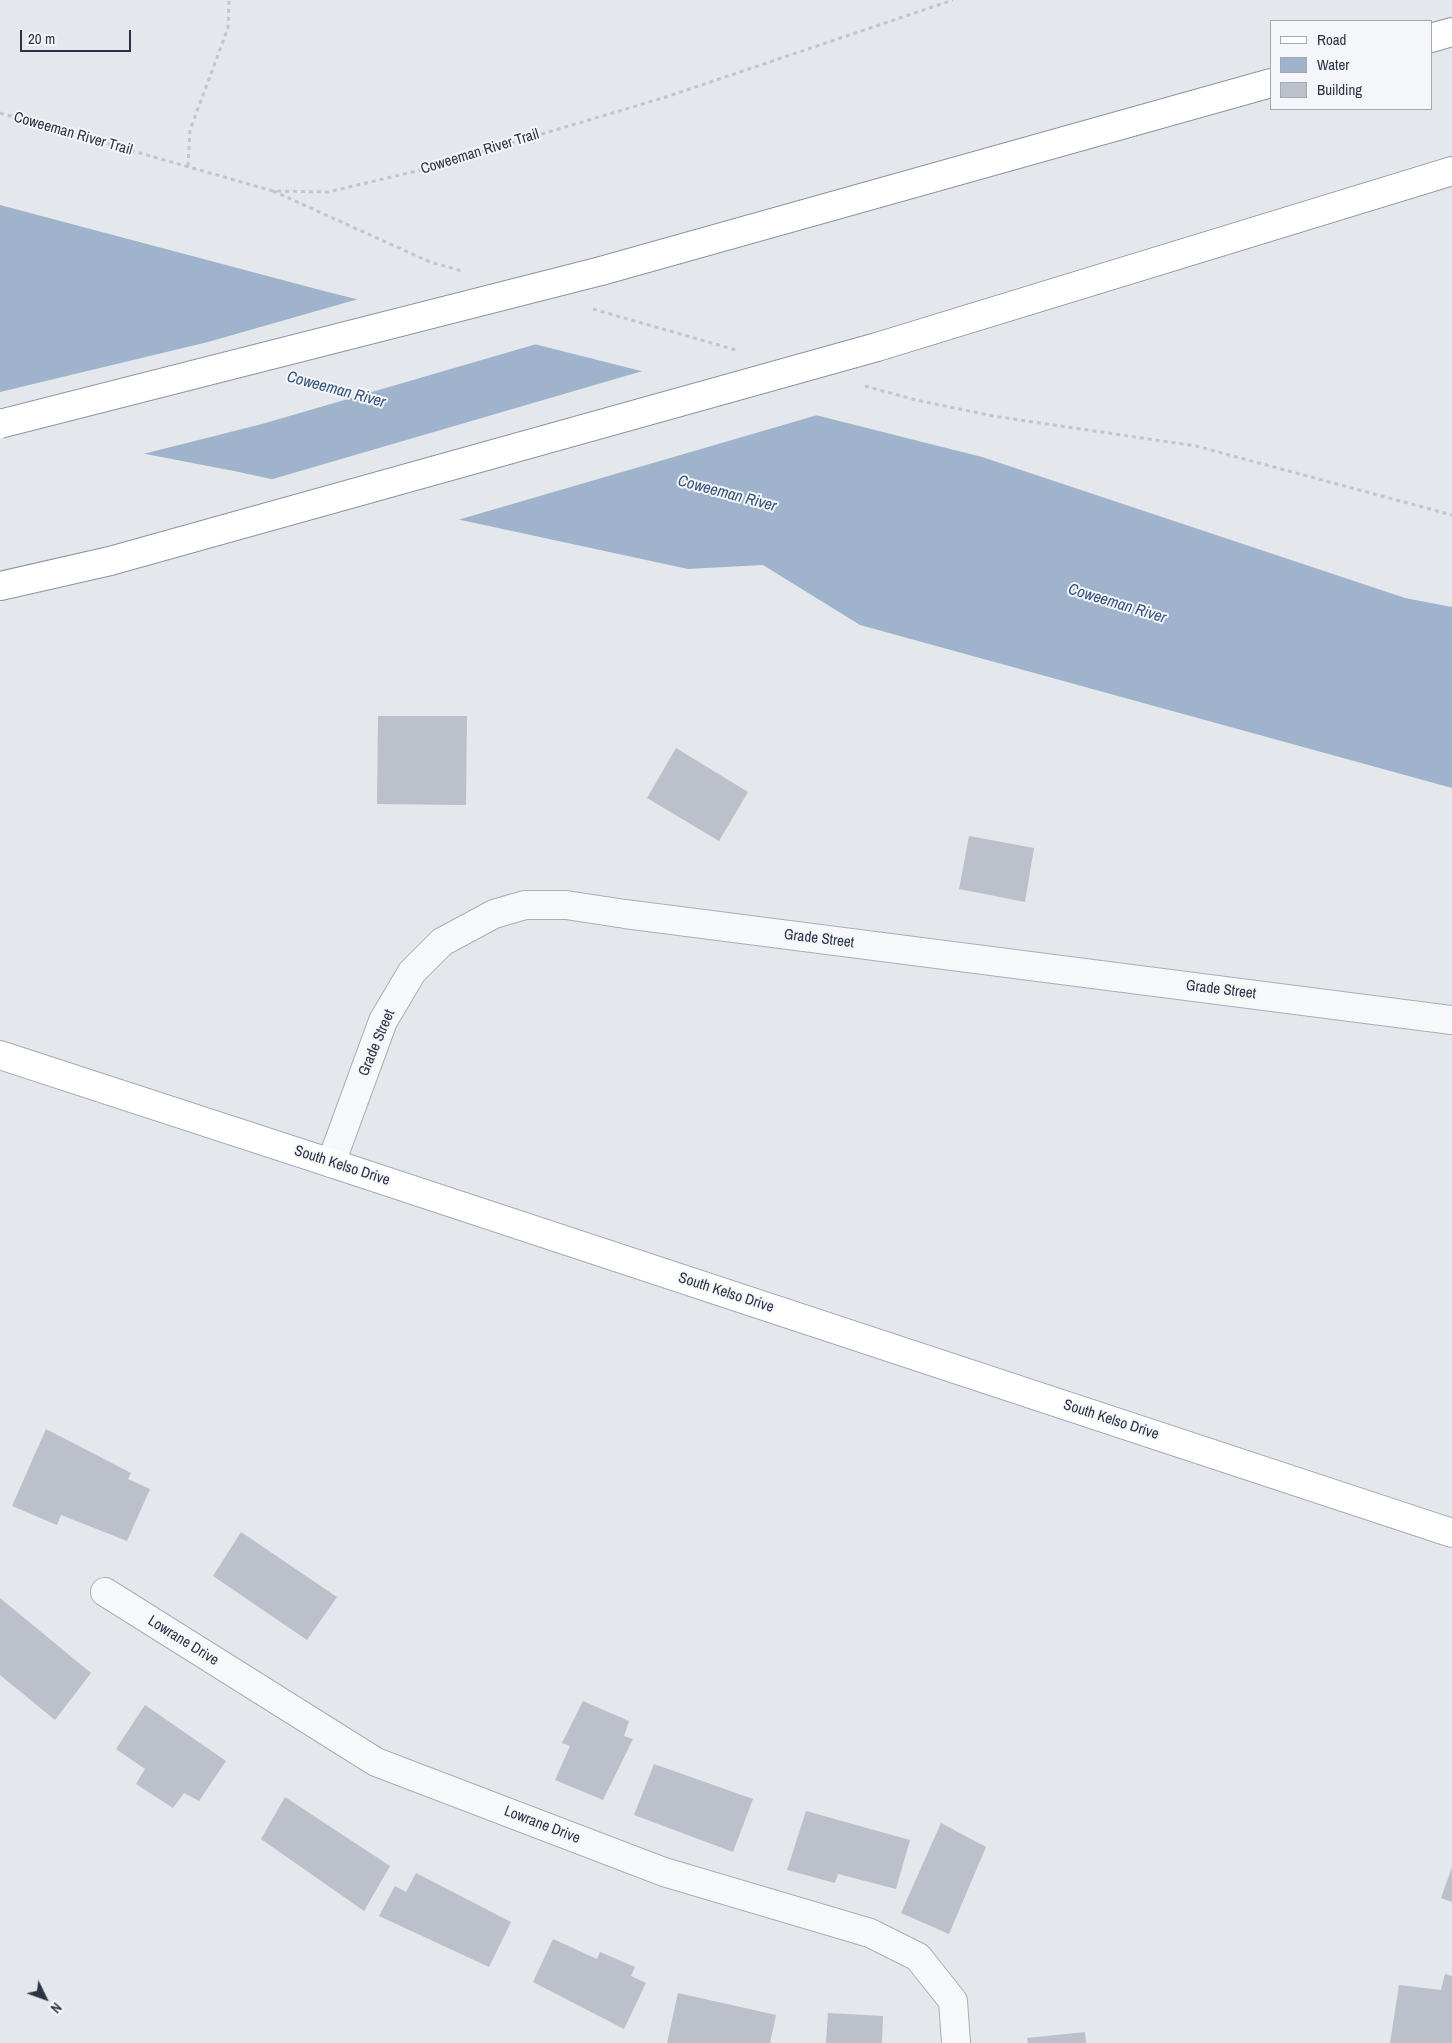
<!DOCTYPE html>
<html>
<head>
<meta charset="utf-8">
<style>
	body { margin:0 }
	#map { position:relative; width:1452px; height:2043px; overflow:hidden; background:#e4e7ec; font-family:"Archivo Narrow",sans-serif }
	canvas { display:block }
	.legend { position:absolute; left:1270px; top:20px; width:162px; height:90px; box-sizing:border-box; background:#f4f6f9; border:1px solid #a4a8b1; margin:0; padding:6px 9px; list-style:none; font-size:15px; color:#2b3445 }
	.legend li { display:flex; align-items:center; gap:10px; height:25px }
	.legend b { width:25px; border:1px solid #a4a8b1 }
	.north { position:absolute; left:20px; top:1973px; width:50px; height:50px; -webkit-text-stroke:4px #f4f6f9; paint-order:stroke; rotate:132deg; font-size:14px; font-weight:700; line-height:20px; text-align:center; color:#2b3445 }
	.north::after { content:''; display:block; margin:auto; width:18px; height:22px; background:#2b3445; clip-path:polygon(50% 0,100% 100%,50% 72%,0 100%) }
	.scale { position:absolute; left:20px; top:30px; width:111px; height:22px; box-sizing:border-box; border:2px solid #2b3445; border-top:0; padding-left:6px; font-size:15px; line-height:18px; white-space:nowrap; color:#2b3445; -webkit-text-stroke:4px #f4f6f9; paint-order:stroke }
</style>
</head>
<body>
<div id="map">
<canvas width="1452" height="2043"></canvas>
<ul class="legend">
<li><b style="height:6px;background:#fff"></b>Road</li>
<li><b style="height:14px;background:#9fb4cc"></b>Water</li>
<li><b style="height:14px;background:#bbc0ca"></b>Building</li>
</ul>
<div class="north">N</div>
<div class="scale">20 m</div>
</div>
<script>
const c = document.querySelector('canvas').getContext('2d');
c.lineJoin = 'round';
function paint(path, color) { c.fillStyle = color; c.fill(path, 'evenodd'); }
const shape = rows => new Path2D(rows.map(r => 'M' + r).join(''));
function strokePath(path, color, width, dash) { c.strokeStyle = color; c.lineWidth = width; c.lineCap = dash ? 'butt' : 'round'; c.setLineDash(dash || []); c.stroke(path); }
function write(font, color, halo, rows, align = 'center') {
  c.font = font + ' "Archivo Narrow",sans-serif'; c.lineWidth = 4; c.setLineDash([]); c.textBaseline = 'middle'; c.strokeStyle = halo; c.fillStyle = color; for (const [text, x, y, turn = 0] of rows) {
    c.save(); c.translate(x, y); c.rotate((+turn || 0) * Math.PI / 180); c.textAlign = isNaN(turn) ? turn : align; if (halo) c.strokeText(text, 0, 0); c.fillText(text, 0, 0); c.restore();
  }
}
paint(shape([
	[0,205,324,291,982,457,1405,598,1452,607,1452,788,860,625,763,565,688,569,234,471,0,426]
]), '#9fb4cc');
paint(shape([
	[362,298,540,343,262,424,139,455,0,428,0,392,208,342],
	[646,370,821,414,454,521,266,481]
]), '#e4e7ec');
paint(shape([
	[378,716,467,716,466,805,377,804],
	[676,748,748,792,719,841,647,798],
	[969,836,1034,848,1025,902,959,889],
	[46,1429,131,1473,128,1479,150,1489,127,1541,61,1515,57,1525,12,1506],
	[241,1532,337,1597,307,1640,213,1576],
	[0,1598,91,1673,55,1720,0,1675],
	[583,1701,629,1721,624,1736,633,1739,603,1800,555,1780,570,1746,562,1743],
	[145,1705,226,1761,199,1801,184,1793,173,1808,136,1784,145,1769,116,1749],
	[654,1764,753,1799,733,1852,634,1815],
	[285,1797,390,1866,364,1911,261,1839],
	[806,1811,910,1840,896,1889,838,1874,835,1883,787,1870],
	[941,1823,986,1847,949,1934,901,1913],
	[1452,1867,1452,1902,1441,1898],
	[416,1873,511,1922,489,1967,379,1916,395,1886,406,1892],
	[553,1939,597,1959,600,1952,635,1967,631,1976,646,1983,624,2029,533,1982],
	[1445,1974,1452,1976,1452,2043,1390,2043,1399,1985,1441,1990],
	[678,1993,776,2015,770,2043,667,2043],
	[828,2013,883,2016,882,2043,826,2043],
	[1085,2032,1086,2043,1028,2043,1027,2038]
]), '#bbc0ca');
const minor = shape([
	[331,1163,383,1021,412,972,442,942,494,914,525,905,566,905,625,914,1452,1020],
	[105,1592,376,1762,664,1872,870,1933,918,1957,953,2001,956,2043]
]);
const major = shape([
	[0,1055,331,1163,1452,1533]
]);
const highway = shape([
	[1431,38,1452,32],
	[601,271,1271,83],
	[877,347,1452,171],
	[0,586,110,561]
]);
strokePath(minor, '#a9aeb7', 30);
strokePath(major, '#a3abb8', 30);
strokePath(highway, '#8b94a3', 30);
strokePath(shape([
	[0,113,273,191,328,192,421,170,666,97,953,0],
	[188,166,190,130,228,28,229,0],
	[273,191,430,262,462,271],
	[593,309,736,350],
	[865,386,916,400,993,416,1196,446,1452,515]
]), '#c2c5cb', 3, [4, 4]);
strokePath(minor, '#f7f8fa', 28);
strokePath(major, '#fff', 28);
strokePath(highway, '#fff', 28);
const highwayBridge = shape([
	[0,424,601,271],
	[110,561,877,347]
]);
strokePath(highwayBridge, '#8b94a3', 30, []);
strokePath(highwayBridge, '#fff', 28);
write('15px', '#2b3445', '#f4f6f9', [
	["Coweeman River Trail",73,134,16],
	["Coweeman River Trail",480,152,-17],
	["Grade Street",819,939,7],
	["Grade Street",1221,990,7],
	["Grade Street",377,1043,-67],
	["South Kelso Drive",342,1166,18],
	["South Kelso Drive",726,1293,18],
	["South Kelso Drive",1111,1420,18],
	["Lowrane Drive",183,1641,32],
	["Lowrane Drive",542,1825,21]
]);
write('italic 16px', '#34527a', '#f4f6f9', [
	["Coweeman River",336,390,15],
	["Coweeman River",727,494,15],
	["Coweeman River",1117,604,17]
]);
</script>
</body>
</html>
